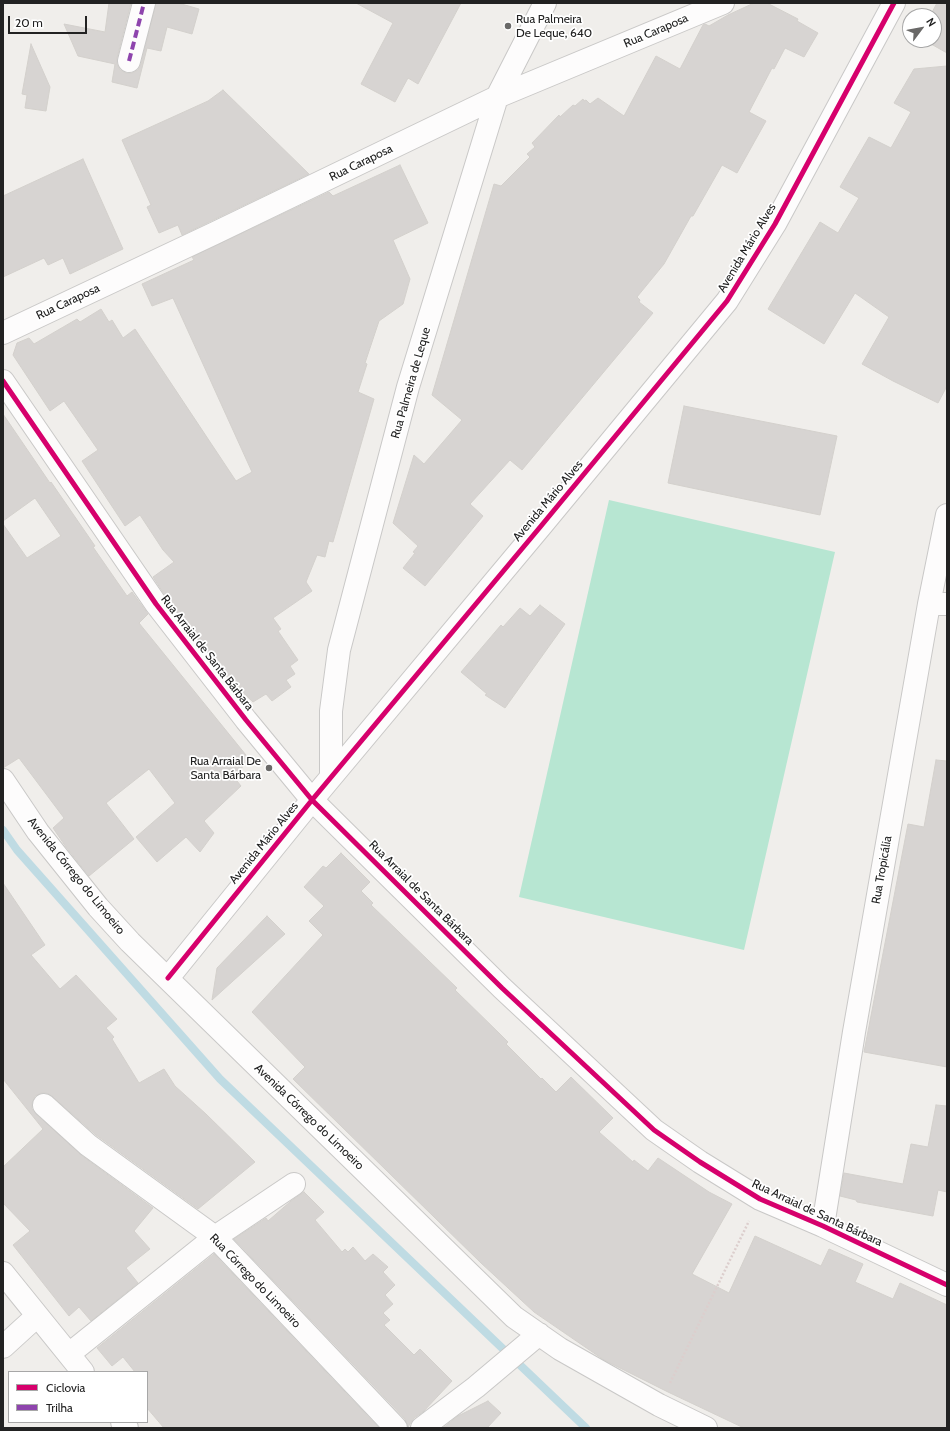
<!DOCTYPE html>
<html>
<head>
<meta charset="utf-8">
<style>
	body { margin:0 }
	#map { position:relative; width:950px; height:1431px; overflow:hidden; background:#f0eeeb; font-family:Cabin,sans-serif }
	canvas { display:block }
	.frame { position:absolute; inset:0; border:4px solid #222; pointer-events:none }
	.legend { position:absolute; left:8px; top:1371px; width:140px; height:52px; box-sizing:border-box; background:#fff; border:1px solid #a7a7a7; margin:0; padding:5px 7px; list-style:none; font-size:12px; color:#222 }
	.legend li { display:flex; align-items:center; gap:8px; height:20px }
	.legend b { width:20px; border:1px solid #a7a7a7 }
	.north { position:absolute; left:902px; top:8px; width:40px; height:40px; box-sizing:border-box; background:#fff; border:1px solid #a7a7a7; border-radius:50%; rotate:58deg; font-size:11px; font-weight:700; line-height:16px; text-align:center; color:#222 }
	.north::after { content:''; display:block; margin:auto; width:14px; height:18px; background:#6a6968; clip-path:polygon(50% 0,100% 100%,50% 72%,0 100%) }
	.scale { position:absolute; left:8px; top:16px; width:79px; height:18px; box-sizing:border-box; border:2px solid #222; border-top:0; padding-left:5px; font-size:12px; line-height:14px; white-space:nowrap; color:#222; -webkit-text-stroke:3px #fff; paint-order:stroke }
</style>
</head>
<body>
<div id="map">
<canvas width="950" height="1431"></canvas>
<div class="frame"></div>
<ul class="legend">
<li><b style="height:5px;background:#d6006c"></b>Ciclovia</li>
<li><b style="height:5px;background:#8e44ad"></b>Trilha</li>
</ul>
<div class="north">N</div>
<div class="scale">20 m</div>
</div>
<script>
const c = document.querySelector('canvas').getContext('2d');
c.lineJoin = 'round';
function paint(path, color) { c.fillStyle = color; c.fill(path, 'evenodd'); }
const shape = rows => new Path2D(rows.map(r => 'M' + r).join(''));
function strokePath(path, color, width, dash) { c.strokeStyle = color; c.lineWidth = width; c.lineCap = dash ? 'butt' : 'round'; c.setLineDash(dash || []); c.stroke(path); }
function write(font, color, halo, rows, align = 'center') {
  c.font = font + ' Cabin,sans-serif'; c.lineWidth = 3.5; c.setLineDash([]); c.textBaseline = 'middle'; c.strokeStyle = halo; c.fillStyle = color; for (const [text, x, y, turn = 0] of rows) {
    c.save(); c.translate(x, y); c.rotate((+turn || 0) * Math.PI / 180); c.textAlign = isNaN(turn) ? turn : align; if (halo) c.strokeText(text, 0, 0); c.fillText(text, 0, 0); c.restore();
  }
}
paint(shape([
	[609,500,835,552,744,950,519,897]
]), '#b7e6d2');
strokePath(shape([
	[3,830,17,850,220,1079,586,1428]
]), '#bfdbe3', 8);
const building = shape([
	[109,3,131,3,117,58,117,64,120,70,126,73,132,73,138,70,141,64,156,3,178,3,199,9,192,34,167,27,161,51,147,48,137,88,112,82,115,64,78,56,64,24,105,32,109,3],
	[356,3,461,3,418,84,408,78,395,102,361,84,393,23,356,3],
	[754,3,767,3,798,19,797,21,818,33,804,57,785,48,774,69,772,68,749,112,766,121,737,173,722,165,693,216,691,216,664,264,637,297,640,300,639,302,653,313,522,470,510,460,470,504,483,516,425,586,403,568,415,553,413,552,418,546,393,523,414,455,424,464,462,420,432,395,494,184,501,186,530,157,527,154,535,147,532,143,559,115,560,117,573,105,575,106,583,99,584,101,586,100,590,104,598,98,624,116,656,56,680,69,703,25,705,24,709,26,728,15,754,3],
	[937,3,947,3,947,53,924,40,934,40,934,16,930,16,937,3],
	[31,44,50,87,46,111,25,108,27,95,22,94,31,44],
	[947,66,947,386,938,403,893,381,862,364,889,317,855,293,824,344,768,309,820,222,838,233,859,198,840,187,869,137,891,148,911,112,894,103,914,69,947,66],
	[223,90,309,174,182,235,178,225,159,233,147,207,151,205,122,140,208,101,223,90],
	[83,159,123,249,70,274,63,258,48,265,44,258,3,277,3,196,83,159],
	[400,165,428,223,393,240,410,279,403,304,379,321,365,363,367,364,358,392,374,399,333,542,329,541,325,557,317,555,306,582,312,591,273,618,281,629,278,631,298,660,290,666,295,674,286,680,291,687,272,701,266,694,253,702,234,684,166,597,153,577,174,562,163,550,140,515,125,526,82,461,98,450,64,401,50,411,13,355,17,343,29,338,34,344,77,319,80,322,101,309,109,322,112,320,123,338,135,329,236,481,252,472,173,298,152,306,142,284,194,260,192,257,329,192,333,196,400,165],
	[684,406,837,436,820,515,668,483,684,406],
	[3,414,50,483,51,482,95,546,93,547,127,596,132,592,148,614,139,623,250,760,233,776,241,786,204,821,214,833,200,852,186,837,157,862,136,837,175,803,149,769,106,803,134,839,89,876,66,847,53,828,64,818,19,758,3,768,3,524,27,558,61,536,35,498,3,521,3,414],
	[540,605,565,624,505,708,485,695,487,694,461,672,501,625,503,627,520,608,530,616,540,605],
	[936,760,947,761,947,1067,864,1052,908,824,924,827,936,760],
	[341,853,370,882,361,891,373,903,371,905,457,988,455,990,499,1033,508,1042,506,1044,541,1079,542,1078,556,1092,571,1077,613,1118,599,1132,633,1162,634,1160,648,1171,658,1158,709,1192,732,1204,692,1274,729,1293,755,1236,821,1266,829,1249,863,1264,855,1282,893,1299,900,1283,947,1305,947,1428,744,1428,668,1392,604,1360,534,1312,481,1263,293,1079,305,1067,252,1012,323,935,309,921,324,906,304,887,323,866,326,868,341,853],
	[3,883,45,945,31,955,60,989,76,975,117,1019,106,1028,114,1037,112,1039,139,1083,164,1069,175,1086,206,1114,255,1162,198,1209,96,1135,52,1096,46,1093,41,1093,35,1096,32,1103,32,1109,36,1114,81,1155,153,1208,134,1231,150,1249,126,1268,138,1283,91,1321,79,1307,69,1316,13,1245,30,1231,3,1203,3,1167,43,1129,3,1079,3,883],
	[267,916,285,934,212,1000,217,968,267,916],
	[936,1105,947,1106,947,1192,938,1190,933,1216,857,1202,856,1200,840,1196,844,1173,903,1184,911,1144,928,1147,936,1105],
	[304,1192,324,1212,315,1220,342,1252,345,1249,348,1252,353,1247,365,1261,373,1254,388,1267,383,1272,395,1285,385,1295,393,1304,383,1313,390,1320,384,1325,414,1355,420,1349,452,1381,423,1412,414,1418,408,1427,405,1419,234,1239,266,1218,268,1221,291,1201,304,1192],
	[214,1254,379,1428,164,1428,147,1408,147,1372,135,1372,123,1357,112,1366,97,1348,214,1254],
	[488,1401,501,1413,487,1428,443,1428,458,1416,488,1401]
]);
paint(building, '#d7d4d2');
strokePath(building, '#d3d0cc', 1);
const minor = shape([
	[129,61,144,3],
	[3,333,215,233,497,97,723,3],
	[3,381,156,604,246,720,312,800,502,988,654,1130,700,1162,760,1199,823,1226,947,1285],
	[929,604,947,604],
	[331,777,331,711,339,650,408,387,497,97,545,3],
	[3,780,38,832,98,907,130,942,514,1317,560,1349,659,1405,706,1428],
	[168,978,312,800,541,526,727,301,775,224,894,3],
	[44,1105,88,1145,215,1237,396,1428],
	[823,1226,854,1032,929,604,947,515],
	[3,1273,83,1372],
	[3,1347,37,1316],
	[69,1354,215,1237,294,1184],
	[122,1422,127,1428],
	[422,1428,476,1387,539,1334]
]);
strokePath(minor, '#c9c8c7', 24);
strokePath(shape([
	[670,1383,749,1221]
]), '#dccecd', 2.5, [2, 2]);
strokePath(minor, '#fdfcfc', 22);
strokePath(shape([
	[129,61,144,3]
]), '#8e44ad', 4, [8, 4]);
strokePath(shape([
	[3,381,156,604,246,720,312,800,502,988,654,1130,700,1162,760,1199,823,1226,947,1285],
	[168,978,312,800,541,526,727,301,775,224,894,3]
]), '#d6006c', 5);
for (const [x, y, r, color] of [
	[508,26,4,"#6a6968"],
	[269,768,4,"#6a6968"]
]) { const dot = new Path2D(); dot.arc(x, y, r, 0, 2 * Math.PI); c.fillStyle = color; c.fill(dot); strokePath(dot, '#fff', 1.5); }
write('12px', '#222', '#fff', [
	["Rua Palmeira",516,19],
	["De Leque, 640",516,33],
	["Rua Arraial De",261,761,"right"],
	["Santa Bárbara",261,775,"right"]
], 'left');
write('12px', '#222', '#fff', [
	["Rua Caraposa",656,31,-23],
	["Rua Caraposa",361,163,-26],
	["Avenida Mário Alves",747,248,-59],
	["Rua Caraposa",68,302,-25],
	["Rua Palmeira de Leque",411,383,-74],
	["Avenida Mário Alves",548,501,-50],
	["Rua Arraial de Santa Bárbara",207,653,52],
	["Avenida Mário Alves",264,843,-51],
	["Rua Tropicália",882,870,-80],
	["Avenida Córrego do Limoeiro",76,876,51],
	["Rua Arraial de Santa Bárbara",421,893,45],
	["Avenida Córrego do Limoeiro",309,1117,44],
	["Rua Arraial de Santa Bárbara",817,1213,25],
	["Rua Córrego do Limoeiro",255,1281,46]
]);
</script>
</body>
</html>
